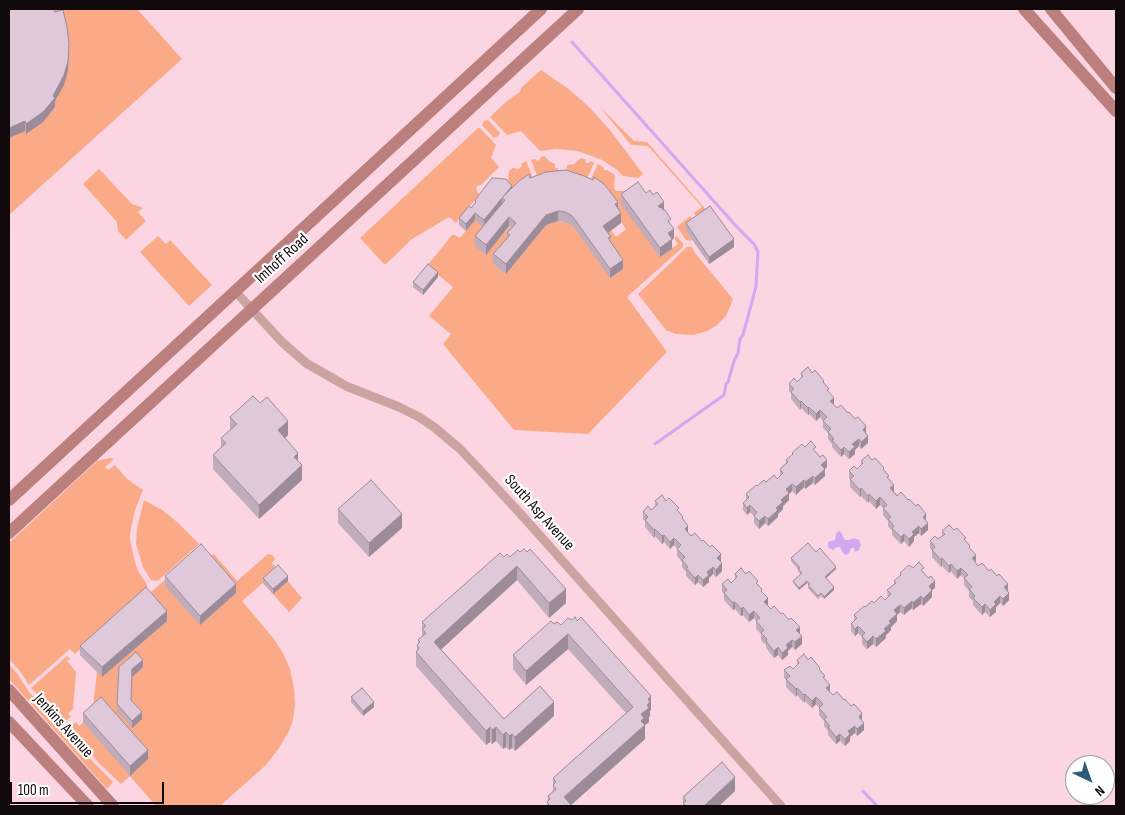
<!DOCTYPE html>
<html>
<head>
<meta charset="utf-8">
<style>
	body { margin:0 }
	#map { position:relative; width:1125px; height:815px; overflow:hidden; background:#fde5ec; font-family:"Sofia Sans Condensed",sans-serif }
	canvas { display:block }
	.frame { position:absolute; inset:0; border:10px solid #12090c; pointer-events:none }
	.north { position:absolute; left:1065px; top:755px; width:50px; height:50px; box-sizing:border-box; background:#fff; border:1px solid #a09d9e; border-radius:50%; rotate:138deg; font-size:14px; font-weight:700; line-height:20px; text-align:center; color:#12090c }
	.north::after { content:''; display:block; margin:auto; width:18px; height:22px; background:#2c5b7a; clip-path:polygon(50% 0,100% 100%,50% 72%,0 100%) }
	.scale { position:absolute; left:10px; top:782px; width:154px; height:22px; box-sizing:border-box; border:2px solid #12090c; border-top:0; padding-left:6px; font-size:15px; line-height:18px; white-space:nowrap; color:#12090c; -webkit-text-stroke:4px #fff; paint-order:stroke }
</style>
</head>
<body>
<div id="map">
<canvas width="1125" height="815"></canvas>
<div class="frame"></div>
<div class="north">N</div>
<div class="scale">100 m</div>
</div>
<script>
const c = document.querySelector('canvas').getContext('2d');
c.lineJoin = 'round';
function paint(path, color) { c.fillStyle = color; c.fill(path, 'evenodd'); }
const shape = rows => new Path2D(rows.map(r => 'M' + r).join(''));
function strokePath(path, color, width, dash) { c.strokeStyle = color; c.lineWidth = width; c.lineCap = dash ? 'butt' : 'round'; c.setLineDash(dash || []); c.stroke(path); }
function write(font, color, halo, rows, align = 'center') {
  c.font = font + ' "Sofia Sans Condensed",sans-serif'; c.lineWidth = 4.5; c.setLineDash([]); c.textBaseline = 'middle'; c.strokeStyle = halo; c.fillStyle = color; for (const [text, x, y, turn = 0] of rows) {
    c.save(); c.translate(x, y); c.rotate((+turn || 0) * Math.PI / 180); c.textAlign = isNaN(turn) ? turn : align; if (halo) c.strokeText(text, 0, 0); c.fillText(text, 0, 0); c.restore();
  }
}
paint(shape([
	[9,9,1116,9,1116,806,9,806],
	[1075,765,1105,765,1105,795,1075,795]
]), '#fbd5e1');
paint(shape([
	[9,9,137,9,182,59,9,215],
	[541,70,570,90,589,107,610,130,643,174,638,178,623,176,616,169,602,160,578,151,556,149,540,151,521,131,507,135,490,117,507,101,520,92,522,87],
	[600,107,634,141,647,142,708,212,698,219,694,213,702,207,648,146,631,145],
	[488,120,500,133,498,136,494,138,482,125,484,121],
	[478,128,480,128,496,145,491,158,499,167,481,185,477,186,476,189,479,195,456,223,449,217,429,229,412,239,386,264,384,264,360,238],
	[544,156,549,161,555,164,555,168,558,168,557,177,540,183,531,160,535,159,538,161,541,157],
	[581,158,585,159,586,163,589,163,591,161,594,163,584,185,566,180,567,165,574,164],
	[526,161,536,185,486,254,509,227,516,233,493,264,506,274,546,225,558,221,565,222,571,225,576,230,603,236,611,230,616,237,626,229,615,213,587,187,598,164,603,167,604,170,607,170,615,175,614,188,616,191,630,191,660,257,678,244,674,238,677,236,683,244,683,247,627,297,667,352,588,434,514,430,443,344,451,334,429,316,453,287,427,266,452,235,455,235,460,238,475,220,483,227,508,183,509,171,513,168,518,169,520,168,522,166,521,164],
	[99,169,132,204,143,208,138,212,146,221,126,240,118,231,117,222,83,184],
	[690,216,696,223,686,231,692,240,690,241,686,240,677,227],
	[158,236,166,244,170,240,212,285,189,306,140,252],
	[687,247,692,247,695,253,733,299,726,316,716,326,707,331,694,335,676,334,666,330,638,294],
	[110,458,114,459,105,467,108,470,115,465,127,479,143,490,135,510,130,533,130,540,135,562,138,571,146,583,147,586,145,592,75,654,70,649,29,685,20,671,9,659,9,543,97,461],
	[144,500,162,510,176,521,199,544,159,580,156,581,151,580,143,567,136,544,137,528],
	[202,547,210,556,214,554,237,581,268,554,272,555,275,559,272,563,302,598,289,612,263,583,242,601,274,639,283,653,290,669,294,688,295,705,293,720,289,731,279,748,266,765,220,806,156,806,130,776,121,784,98,762,69,728,76,722,79,726,92,715,97,672,80,655],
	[67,656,70,659,67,661,76,672,73,709,68,713,71,717,64,722,51,708,31,688],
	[9,664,18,675,29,692,64,729,92,761,113,782,107,789,9,679]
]), '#fbaa87');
paint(shape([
	[839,531,841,532,843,537,845,540,849,540,854,538,859,540,861,545,859,550,855,552,854,548,851,548,849,553,846,555,843,553,840,547,837,547,833,550,829,548,828,546,828,542,835,540,836,534]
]), '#d2a8f1');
strokePath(shape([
	[572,42,736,226,754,244,758,252,756,286,754,294,743,335,740,339,738,353,734,361,728,382,726,384,724,395,655,444],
	[863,791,877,806]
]), '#d2a8f1', 3);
strokePath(shape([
	[235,291,282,342,306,363,346,386,399,407,419,417,434,427,459,448,479,469,518,511,781,806]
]), '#cda3a2', 9);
strokePath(shape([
	[1024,9,1116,111],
	[1051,9,1116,88],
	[9,500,541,9],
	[9,533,578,9],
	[9,690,113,806],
	[9,722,88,806]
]), '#bb7f7e', 12);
paint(shape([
	[9,9,69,54,68,71,64,85,55,101,55,107,43,122,26,134,25,131,9,138],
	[530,178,618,209,621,223,608,233,611,242,623,269,610,278,576,230,571,225,565,222,558,221,546,225,506,274,493,264,493,254,507,238,507,233,511,228,509,226,486,255,475,246,475,236,483,227,475,220,466,231,459,225,459,218,471,208,475,203,475,200,512,187],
	[646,193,664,210,671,225,674,238,672,240,672,249,660,257,621,204,621,194],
	[686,223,734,247,709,264,686,231],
	[438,277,423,295,413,287,413,282],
	[801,373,812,373,824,384,829,392,834,405,866,434,868,443,861,449,859,446,855,450,855,454,849,459,844,454,841,457,832,447,832,444,828,439,828,433,823,428,823,421,820,417,816,421,809,414,808,415,801,408,800,410,791,399,791,393,789,391,789,384,797,382,801,378],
	[230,417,288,435,285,438,298,461,302,480,259,519,213,469,213,455,221,447,221,438,230,430],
	[805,447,816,452,827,467,825,469,825,476,815,485,813,483,805,489,804,487,796,495,792,491,789,494,789,500,783,506,783,509,778,514,778,517,768,526,765,523,759,529,754,523,754,516,750,512,747,515,743,510,743,503,746,500,746,494,757,486,777,479,780,477,780,469,786,463,786,460,792,456,792,453],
	[872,460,884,471,889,479,894,492,926,521,928,530,921,536,919,533,914,537,914,541,909,547,904,541,901,544,892,535,892,531,888,526,888,521,883,515,883,508,880,505,876,509,869,501,868,503,861,496,860,497,850,487,850,480,849,478,849,471,857,469,861,466,861,461],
	[655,501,666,501,679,512,683,520,688,533,721,562,722,571,716,577,713,574,709,578,709,582,703,587,698,582,695,585,686,576,686,572,682,567,682,562,677,556,677,549,674,545,670,549,664,542,662,544,655,536,654,538,645,527,645,521,643,519,643,512,651,510,655,506],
	[338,509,402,528,369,557,338,523],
	[954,530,966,541,970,549,975,563,1008,591,1009,600,1003,606,1000,603,996,607,996,612,990,617,985,612,982,615,973,605,973,601,969,597,969,591,964,585,964,578,961,575,957,579,951,571,949,573,942,566,941,567,932,557,932,550,930,548,930,541,938,539,942,536,942,531],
	[816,552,836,569,826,578,834,590,824,599,821,596,818,599,808,588,809,585,807,583,799,590,793,583,793,581,801,574,798,571,798,569,791,561,791,558],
	[504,557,510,557,566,603,549,618,517,580,441,649,504,719,554,716,515,751,512,748,509,750,506,747,503,749,496,741,492,744,490,742,486,745,416,666,416,652,417,651,417,645,418,644,418,640,422,637,422,622],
	[913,568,924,572,935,588,932,590,932,597,923,606,921,604,913,610,912,608,904,615,900,612,897,615,897,621,891,627,891,630,886,635,886,638,876,647,873,644,867,649,862,644,862,637,858,633,855,636,851,631,851,624,854,621,854,615,865,607,885,600,888,598,887,590,894,584,894,581,900,577,900,573],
	[735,574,746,574,758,584,762,592,768,606,800,634,802,644,795,650,792,647,788,651,788,655,782,660,778,655,774,658,766,648,766,645,761,640,761,634,756,629,756,621,754,618,749,622,743,615,741,616,735,609,733,610,724,600,724,594,722,591,722,584,731,583,735,579],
	[165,576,236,593,200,625,165,586],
	[263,578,288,581,273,594,263,583],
	[167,621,102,677,80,655,80,646],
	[557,622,651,710,650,711,650,716,649,717,649,722,645,725,645,739,571,805,572,806,547,806,548,796,553,791,553,778,626,713,568,649,526,685,513,669,513,655],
	[797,660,808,660,820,671,825,679,830,692,862,721,864,730,857,736,855,733,850,737,850,741,845,746,840,741,836,744,828,735,828,731,824,726,824,721,819,715,819,708,816,704,812,708,805,701,804,703,797,695,796,697,786,687,786,680,784,678,784,670,793,669,797,665],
	[119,667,143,667,132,677,131,700,142,719,132,728,117,711],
	[351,697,374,707,363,716,351,702],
	[83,713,148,759,130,776,83,722],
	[735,791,719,806,683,806,683,797]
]), '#c0acbb');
paint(shape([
	[69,44,68,71,64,85,55,101,55,107,43,122,26,134,26,124,53,96],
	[25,121,25,131,9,138,9,128],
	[512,186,512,193,505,200,502,198,502,205,484,228,484,220],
	[618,202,618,211,615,204],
	[664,202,664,211,658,216,658,206],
	[558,211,558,221,546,225,506,274,506,264,546,215],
	[475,213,475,220,466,231,466,224],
	[621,213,621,223,603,236,603,226],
	[509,217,509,226,486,255,486,245],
	[674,229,674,238,672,240,672,249,660,257,660,248,668,233],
	[734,239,734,247,709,264,709,257],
	[623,260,623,269,610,278,610,269],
	[438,272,438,277,423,295,423,290],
	[834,398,834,405,830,401],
	[801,401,801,408,800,410,800,402],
	[809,407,809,414,808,415,808,408],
	[820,410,820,417,816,421,816,414],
	[288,421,288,435,278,445,278,430],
	[866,426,866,434,863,430],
	[868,436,868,443,861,449,861,442],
	[859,439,859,446,855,450,855,454,849,459,849,452,852,444],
	[844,447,844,454,841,457,841,450],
	[298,453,298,467,294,457],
	[827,460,827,467,825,469,825,476,815,485,815,478,821,465],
	[302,465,302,480,259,519,259,505],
	[813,476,813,483,805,489,805,482],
	[804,480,804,487,796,495,796,487],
	[792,484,792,491,789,494,789,500,783,506,783,509,778,514,778,517,768,526,768,519,781,500,786,489],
	[894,485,894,492,890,488],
	[861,488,861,496,860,497,860,490],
	[869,494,869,501,868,503,868,496],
	[880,497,880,505,876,509,876,501],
	[750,505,750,512,747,515,747,508],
	[402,514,402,528,369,557,369,543],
	[926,514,926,521,923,517],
	[765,516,765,523,759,529,759,521],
	[928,523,928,530,921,536,921,529],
	[688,526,688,533,685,529],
	[919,526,919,533,914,537,914,541,909,547,909,539,912,532],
	[655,529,655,536,654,538,654,530],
	[904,534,904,541,901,544,901,537],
	[664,535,664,542,662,544,662,536],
	[674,538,674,545,670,549,670,542],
	[721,554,721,562,717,558],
	[976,555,976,562,972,558],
	[942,558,942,566,941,567,941,560],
	[722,563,722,571,716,577,716,570],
	[951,564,951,571,949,573,949,566],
	[517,566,517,580,434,656,434,642],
	[713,567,713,574,709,578,709,582,703,587,703,580,707,572],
	[836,567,836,569,825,579,825,577],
	[961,568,961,575,957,579,957,571],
	[698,575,698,582,695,585,695,578],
	[288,576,288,581,273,594,273,589],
	[807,581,807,583,799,590,799,588],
	[935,581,935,588,932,590,932,597,923,606,923,599,929,586],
	[236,584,236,593,200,625,200,616],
	[1008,584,1008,591,1004,587],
	[834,587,834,590,824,599,824,597],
	[566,589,566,603,549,618,549,603],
	[1009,593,1009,600,1003,606,1003,599],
	[921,596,921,604,913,610,913,603],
	[1000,596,1000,603,996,607,996,612,990,617,990,610,994,602],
	[768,598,768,606,764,602],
	[912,601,912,608,904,615,904,608],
	[735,602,735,609,733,610,733,603],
	[985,604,985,612,982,615,982,607],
	[900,605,900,612,897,615,897,621,891,627,891,630,886,635,886,638,876,647,876,639,884,629,889,621,894,610],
	[743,607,743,615,741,616,741,609],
	[167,611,167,621,102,677,102,667],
	[754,611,754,618,749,622,749,615],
	[858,626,858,633,855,636,855,629],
	[800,627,800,634,796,630],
	[568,634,568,649,526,685,526,671],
	[802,636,802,644,795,650,795,642],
	[873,636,873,644,867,649,867,642],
	[792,640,792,647,788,651,788,655,782,660,782,653,786,645],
	[778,647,778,655,774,658,774,651],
	[143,660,143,667,132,677,132,669],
	[830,685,830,692,826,688],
	[797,688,797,695,796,697,796,689],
	[805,694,805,701,804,703,804,695],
	[651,696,651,710,650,711,650,716,649,717,649,722,644,726,645,725,645,739,570,806,564,797,641,714,647,705,648,699],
	[816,697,816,704,812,708,812,701],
	[374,702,374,707,363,716,363,711],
	[554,702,554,716,515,751,515,737],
	[142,712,142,719,132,728,132,721],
	[862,713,862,721,859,717],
	[864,723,864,730,857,736,857,729],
	[855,726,855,733,850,737,850,741,845,746,845,739,848,731],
	[490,727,490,742,486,745,486,731],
	[496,727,496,741,492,744,492,730],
	[506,732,506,747,503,749,503,735],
	[512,734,512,748,509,750,509,736],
	[840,734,840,741,836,744,836,737],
	[148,750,148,759,130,776,130,766],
	[735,777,735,791,719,806,704,806]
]), '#9c8c99');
const building = shape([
	[9,9,53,9,55,12,63,10,67,27,69,44,68,61,64,75,53,96,55,98,43,112,26,124,25,121,9,128,9,9],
	[566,170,584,176,593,180,594,177,604,184,618,202,615,204,621,213,603,226,611,237,608,238,623,260,610,269,576,221,571,215,565,212,558,211,546,215,506,264,493,254,510,235,507,233,516,223,509,217,486,245,475,236,505,200,502,198,519,181,529,174,530,178,546,172,566,170],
	[492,178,506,179,512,186,484,220,475,213,466,224,459,218,469,206,471,208,476,202,475,200,492,178],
	[638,182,646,193,650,190,653,195,657,192,664,202,658,206,660,208,661,207,663,210,664,209,671,219,668,221,674,229,668,233,672,239,660,248,621,194,638,182],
	[710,206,734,239,709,257,686,223,710,206],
	[428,264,438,272,423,290,413,282,428,264],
	[808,367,812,373,815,370,824,381,823,382,829,389,827,390,834,398,830,401,837,408,841,405,848,413,849,412,855,419,858,417,866,426,863,430,868,436,861,442,859,439,852,444,855,447,849,452,844,447,841,450,832,440,834,439,828,432,831,429,823,421,827,417,820,410,816,414,809,407,808,408,801,401,800,402,791,392,794,389,789,384,794,378,797,382,803,376,801,373,808,367],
	[253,396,260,403,267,397,288,421,278,430,298,453,294,457,302,465,259,505,213,455,226,443,221,438,237,424,230,417,253,396],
	[811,441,816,447,813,449,820,457,823,455,827,460,821,465,825,469,815,478,813,476,805,482,804,480,796,487,792,484,786,489,789,493,781,500,783,502,776,508,778,510,768,519,765,516,759,521,754,516,757,512,750,505,747,508,743,503,749,497,746,494,756,485,757,486,764,480,766,482,774,475,777,479,783,473,780,469,788,462,786,460,793,454,792,453,802,444,805,447,811,441],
	[868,455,872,460,875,458,884,468,883,469,889,476,887,477,894,485,890,488,897,496,901,492,908,500,909,499,916,506,918,504,926,514,923,517,928,523,921,529,919,526,912,532,914,534,909,539,904,534,901,537,892,528,894,526,888,519,891,517,883,508,887,505,880,497,876,501,869,494,868,496,861,488,860,490,850,479,854,476,849,471,854,466,857,469,863,463,861,461,868,455],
	[371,480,402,514,369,543,338,509,371,480],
	[662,495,666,501,669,498,679,508,677,510,683,517,682,518,688,526,685,529,691,536,695,533,702,541,703,540,710,547,712,545,721,554,717,558,722,563,716,570,713,567,707,572,709,575,703,580,698,575,695,578,686,568,688,567,682,560,685,557,677,549,681,545,674,538,670,542,664,535,662,536,655,529,654,530,645,520,648,517,643,512,648,506,651,510,658,504,655,501,662,495],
	[949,525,954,530,957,528,966,538,964,539,970,546,969,547,976,555,972,558,978,566,982,563,989,571,991,569,997,576,999,574,1008,584,1004,587,1009,593,1003,599,1000,596,994,602,996,604,990,610,985,604,982,607,973,598,975,596,969,589,972,587,964,578,968,575,961,568,957,571,951,564,949,566,942,558,941,560,932,550,935,547,930,541,935,536,938,539,945,534,942,531,949,525],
	[808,543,816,552,820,548,836,567,825,577,834,587,824,597,821,593,818,596,808,585,810,584,807,581,799,588,793,581,802,573,798,569,800,568,791,558,808,543],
	[201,544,236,584,200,616,165,576,201,544],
	[524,549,527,552,530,549,566,589,549,603,517,566,434,642,504,719,540,686,554,702,515,737,512,734,509,736,506,732,503,735,496,727,492,730,490,727,486,731,416,652,419,648,417,645,420,642,418,640,426,633,422,629,426,626,422,622,500,553,504,557,507,554,510,557,518,550,520,552,524,549],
	[919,562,924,568,921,570,928,578,931,576,935,581,929,586,932,590,923,599,921,596,913,603,912,601,904,608,900,605,894,610,897,614,889,621,891,623,884,629,886,631,876,639,873,636,867,642,862,636,865,633,858,626,855,629,851,624,857,618,854,615,864,606,865,607,872,601,874,603,881,596,885,600,891,594,887,590,896,583,894,581,901,575,900,573,909,565,913,568,919,562],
	[278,565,288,576,273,589,263,578,278,565],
	[741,568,746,574,749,571,758,581,756,583,762,589,761,591,768,598,764,602,771,609,774,606,781,614,783,613,789,620,791,618,800,627,796,630,802,636,795,642,792,640,786,645,788,648,782,653,778,647,774,651,766,641,767,639,761,633,764,630,756,621,760,618,754,611,749,615,743,607,741,609,735,602,733,603,724,593,727,590,722,584,728,579,731,583,737,577,735,574,741,568],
	[146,587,167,611,102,667,80,646,146,587],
	[575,617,577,621,581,617,651,696,648,699,650,702,647,705,649,708,641,714,644,718,641,721,645,725,564,797,572,806,548,806,549,805,547,802,550,799,548,796,556,789,553,785,556,782,553,778,633,707,568,634,526,671,513,655,551,621,554,624,557,622,561,625,568,618,572,620,575,617],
	[136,652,143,660,132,669,131,700,142,712,132,721,117,704,119,667,136,652],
	[804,654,808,660,811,657,820,668,819,669,825,676,823,677,830,685,826,688,833,695,837,692,844,700,845,699,851,706,854,704,862,713,859,717,864,723,857,729,855,726,848,731,850,734,845,739,840,734,836,737,828,727,830,726,824,719,827,717,819,708,823,704,816,697,812,701,805,694,804,695,797,688,796,689,786,679,790,676,784,670,790,666,793,669,799,663,797,660,804,654],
	[362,688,374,702,363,711,351,697,362,688],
	[101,697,148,750,130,766,83,713,101,697],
	[722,762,735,777,704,806,686,806,683,803,686,801,683,797,722,762]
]);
paint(building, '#dfc8da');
strokePath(building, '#9c8c99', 1);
write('16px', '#12090c', '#fff', [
	["Imhoff Road",282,259,-42],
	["South Asp Avenue",539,513,48],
	["Jenkins Avenue",63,726,48]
]);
</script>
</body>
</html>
